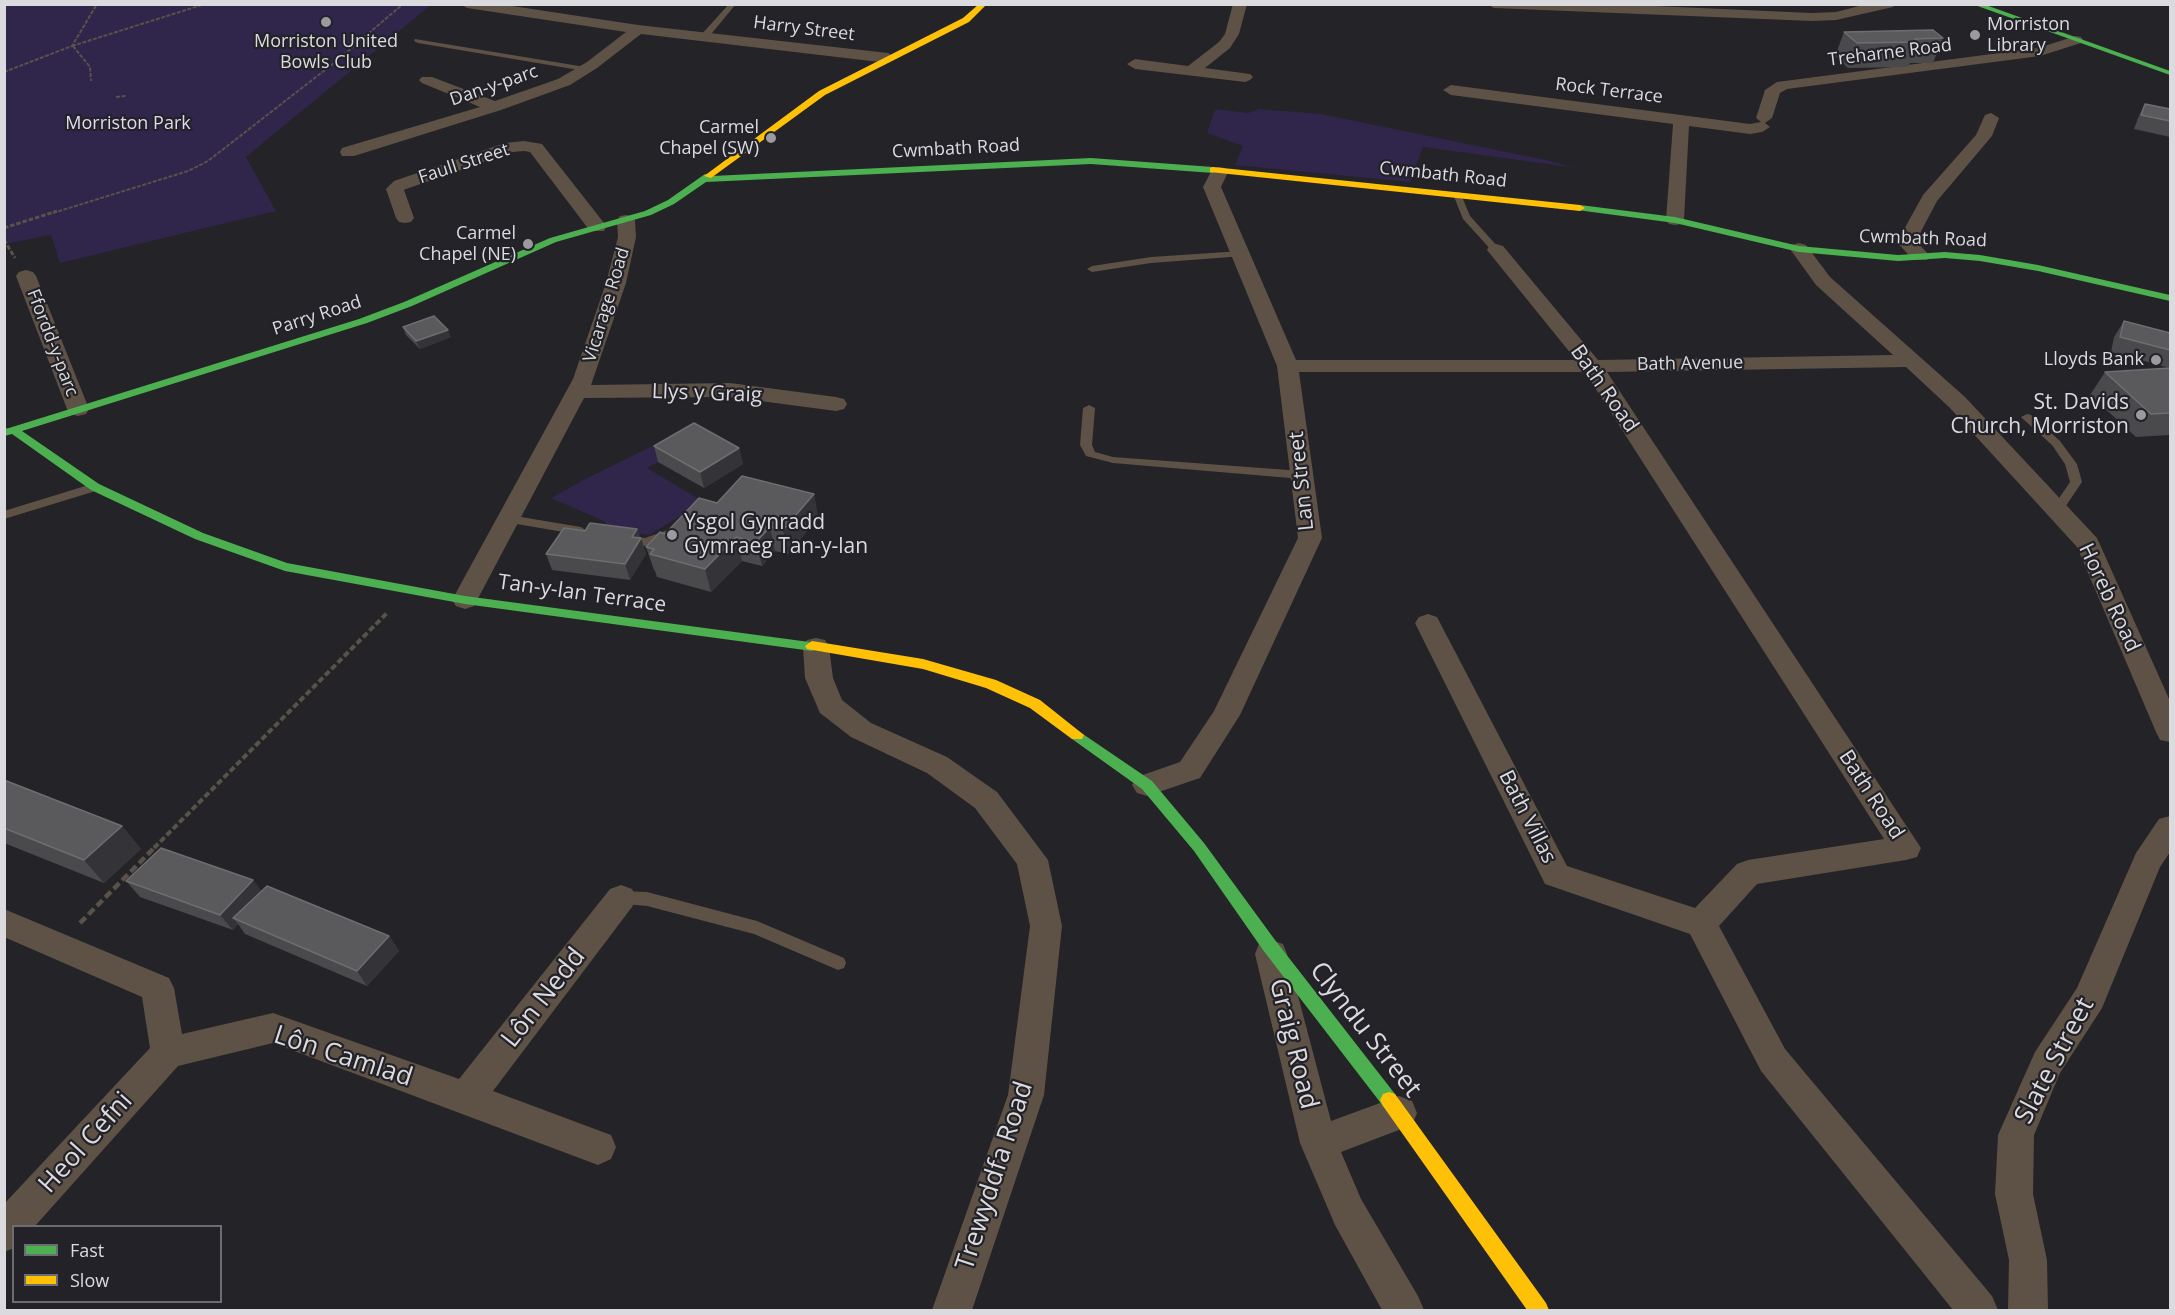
<!DOCTYPE html>
<html>
<head>
<meta charset="utf-8">
<style>
	body { margin:0 }
	#map { position:relative; width:2175px; height:1315px; overflow:hidden; background:#242327; font-family:"Open Sans",sans-serif }
	canvas { display:block }
	.frame { position:absolute; inset:0; border:6px solid #dbdade; pointer-events:none }
	.legend { position:absolute; left:12px; top:1225px; width:210px; height:78px; box-sizing:border-box; background:#232228; border:2px solid #6d6c71; margin:0; padding:8px 10px; list-style:none; font-size:18px; color:#dbdade }
	.legend li { display:flex; align-items:center; gap:12px; height:30px }
	.legend b { width:30px; border:2px solid #6d6c71 }
</style>
</head>
<body>
<div id="map">
<canvas width="2175" height="1315"></canvas>
<div class="frame"></div>
<ul class="legend">
<li><b style="height:8px;background:#4caf50"></b>Fast</li>
<li><b style="height:8px;background:#ffc107"></b>Slow</li>
</ul>
</div>
<script>
const c = document.querySelector('canvas').getContext('2d');
c.lineJoin = 'round';
function paint(path, color) { c.fillStyle = color; c.fill(path, 'evenodd'); }
const shape = rows => new Path2D(rows.map(r => 'M' + r).join(''));
function strokePath(path, color, width, dash) { c.strokeStyle = color; c.lineWidth = width; c.lineCap = dash ? 'butt' : 'round'; c.setLineDash(dash || []); c.stroke(path); }
function write(font, color, halo, rows, align = 'center') {
  c.font = font + ' "Open Sans",sans-serif'; c.lineWidth = 4.5; c.setLineDash([]); c.textBaseline = 'middle'; c.strokeStyle = halo; c.fillStyle = color; for (const [text, x, y, turn = 0] of rows) {
    c.save(); c.translate(x, y); c.rotate((+turn || 0) * Math.PI / 180); c.textAlign = isNaN(turn) ? turn : align; if (halo) c.strokeText(text, 0, 0); c.fillText(text, 0, 0); c.restore();
  }
}
paint(shape([
	[5,4,431,4,431,5,246,157,276,211,60,263,51,235,5,244],
	[1215,109,1248,113,1259,109,1321,114,1546,160,1576,168,1423,147,1410,182,1235,165,1243,146,1207,133],
	[671,437,658,462,647,468,704,502,649,535,602,529,606,522,551,498,589,477]
]), '#30254a');
strokePath(shape([
	[72,46,205,4],
	[73,46,90,67,91,81],
	[4,72,72,46,97,4],
	[116,97,126,96],
	[108,128,118,127],
	[53,213,188,171,208,161,334,63,403,4]
]), '#59524b', 2, [4, 1.5]);
strokePath(shape([
	[4,228,57,211],
	[4,240,15,258]
]), '#59524b', 3, [4.5, 2]);
strokePath(shape([
	[154,848,387,613]
]), '#59524b', 4, [6, 3]);
strokePath(shape([
	[80,923,155,847]
]), '#59524b', 4.5, [8, 4]);
paint(shape([
	[729,4,736,4,707,39,701,39,701,35,729,4],
	[415,39,585,67,589,69,585,71,418,43,414,41,415,39],
	[1454,192,1460,192,1470,216,1499,248,1499,252,1493,252,1463,219,1453,194,1454,192],
	[1241,251,1244,252,1244,256,1151,263,1092,272,1087,269,1092,266,1151,257,1241,251],
	[1089,405,1095,408,1092,445,1095,452,1113,457,1302,471,1308,475,1302,479,1113,463,1086,456,1080,445,1083,408,1089,405],
	[2027,414,2031,415,2060,441,2077,464,2082,482,2061,513,2053,513,2051,510,2070,482,2065,464,2052,445,2023,419,2021,417,2027,414],
	[95,483,99,484,101,487,99,490,4,519,4,511,95,483],
	[509,515,581,527,587,531,581,535,505,522,503,519,509,515],
	[668,530,674,534,672,537,663,542,645,546,626,544,620,540,626,536,645,538,668,530],
	[621,891,647,892,757,921,844,958,846,963,844,968,838,970,754,934,647,906,615,903,613,898,615,893,621,891]
]), '#5d5245');
paint(shape([
	[460,4,499,4,638,25,888,53,896,58,888,63,641,34,597,68,570,85,501,110,354,156,342,156,340,152,342,148,480,107,422,83,419,80,422,77,432,77,495,101,558,79,587,62,626,32,467,8,460,4],
	[1233,4,1247,4,1239,34,1230,48,1205,68,1250,74,1253,77,1250,80,1245,82,1135,69,1127,64,1135,59,1188,66,1219,42,1225,34,1233,4],
	[1487,4,1610,4,1812,13,1836,12,1867,4,1895,4,1893,7,1836,20,1812,21,1494,8,1487,4],
	[2076,36,2081,37,2083,40,2081,43,2040,56,1787,89,1780,93,1772,118,1765,123,1770,127,1762,132,1750,134,1689,126,1684,220,1681,224,1675,225,1669,224,1666,220,1673,124,1451,95,1443,90,1451,85,1750,124,1761,122,1756,118,1765,90,1777,82,2038,48,2076,36],
	[1991,113,1999,118,1992,136,1937,201,1916,241,1930,256,1927,260,1913,260,1897,242,1923,195,1976,135,1985,115,1991,113],
	[524,141,542,144,604,223,606,227,604,231,590,231,530,152,524,151,513,152,406,189,404,190,414,218,411,222,405,223,399,222,396,218,386,189,394,181,505,143,524,141],
	[1219,167,1225,168,1228,172,1221,187,1296,360,1576,360,1487,250,1489,246,1496,244,1503,246,1598,360,1893,355,1816,285,1790,249,1792,245,1799,243,1806,245,1830,277,1965,397,2097,538,2170,701,2170,742,2160,740,2156,732,2077,547,1949,407,1906,367,1607,372,1921,848,1917,857,1906,860,1757,884,1719,926,1785,1049,1992,1296,1998,1310,1953,1310,1761,1071,1690,934,1545,884,1415,623,1419,617,1428,614,1437,617,1567,866,1695,908,1737,864,1748,860,1884,839,1585,372,1299,372,1322,538,1240,715,1200,778,1147,796,1137,793,1132,785,1137,777,1180,762,1214,711,1298,538,1277,366,1203,187,1213,168,1219,167],
	[626,215,632,216,635,220,636,237,626,283,591,385,730,383,836,397,844,399,847,404,844,409,836,411,730,397,584,398,474,606,465,609,456,606,452,600,573,379,606,283,618,237,617,220,620,216,626,215],
	[26,270,33,272,36,276,89,409,86,414,78,416,70,414,67,409,16,276,19,272,26,270],
	[816,638,825,640,829,647,833,678,842,700,871,723,947,757,997,792,1048,860,1062,926,1044,1095,972,1310,932,1310,1008,1095,1030,926,1017,864,975,808,927,773,851,737,820,713,805,678,803,647,807,640,816,638],
	[2170,816,2170,852,2160,867,2102,1008,2060,1073,2034,1135,2033,1194,2047,1260,2048,1310,2008,1310,2009,1260,1995,1194,1998,1135,2035,1052,2077,988,2136,853,2159,819,2170,816],
	[621,885,632,889,637,898,632,907,493,1091,611,1135,616,1147,611,1159,598,1165,273,1043,178,1066,35,1226,14,1226,14,1248,4,1252,4,1204,150,1048,142,997,4,937,4,909,169,978,174,988,182,1034,273,1013,459,1079,610,889,621,885],
	[1271,940,1283,944,1287,954,1331,1121,1399,1096,1412,1101,1417,1113,1412,1125,1341,1152,1361,1199,1418,1296,1424,1310,1382,1310,1335,1225,1300,1143,1255,954,1259,944,1271,940]
]), '#5d5245');
paint(shape([
	[1972,4,1983,4,2170,71,2170,75,1972,4],
	[1091,158,1213,167,1217,170,1213,173,1091,164,706,182,674,204,651,215,556,242,412,306,367,323,22,431,99,484,203,533,287,563,465,596,817,643,819,646,812,651,465,604,285,571,195,539,91,490,12,434,4,436,4,429,9,428,359,319,404,302,550,238,645,211,668,200,705,174,712,176,1091,158],
	[1580,205,1675,217,1799,246,1898,255,1945,252,1980,255,2038,265,2170,295,2170,301,2038,271,1980,261,1945,258,1898,261,1799,252,1675,223,1577,210,1577,206,1580,205],
	[1077,730,1152,781,1204,843,1275,940,1395,1094,1398,1100,1395,1106,1389,1108,1383,1106,1263,950,1194,851,1142,789,1072,739,1070,735,1072,731,1077,730]
]), '#4caf50');
paint(shape([
	[979,4,987,4,969,22,825,95,711,178,704,176,819,91,963,18,979,4],
	[1213,167,1580,205,1585,208,1580,211,1210,172,1210,168,1213,167],
	[812,641,923,659,996,680,1040,700,1084,735,1082,739,1072,739,1030,708,986,688,923,669,807,649,805,646,812,641],
	[1389,1092,1395,1094,1546,1303,1549,1310,1527,1310,1383,1106,1380,1100,1383,1094,1389,1092]
]), '#ffc107');
paint(shape([
	[1844,32,1943,38,1933,63,1910,63,1908,67,1848,68,1835,56],
	[2145,104,2170,109,2170,137,2134,129,2138,118],
	[2124,321,2170,333,2170,368,2111,352,2114,337],
	[403,327,451,337,420,349,406,335],
	[2170,368,2170,435,2136,437,2090,395,2105,372],
	[654,446,739,448,743,464,704,488,658,462],
	[814,494,818,518,788,554,775,551,762,566,742,561,711,592,657,577,655,571,654,570,646,547,665,534,717,503],
	[637,529,646,554,630,580,552,570,546,554],
	[4,780,122,826,141,849,104,883,4,843],
	[253,880,261,891,389,936,399,951,367,986,245,934,238,924,233,930,140,897,126,881]
]), '#4a494c');
paint(shape([
	[448,330,451,337,420,349,416,341],
	[739,448,743,464,704,488,700,472],
	[814,494,818,518,788,554,783,530],
	[770,527,775,551,762,566,756,542],
	[637,529,640,540,641,538,646,554,630,580,625,564,632,537],
	[736,537,742,561,711,592,705,569],
	[122,826,141,849,104,883,84,860],
	[253,880,265,896,233,918,238,924,233,930,220,915],
	[389,936,399,951,367,986,357,971]
]), '#343337');
const building = shape([
	[1933,30,1943,38,1915,39,1919,42,1857,43,1844,32,1933,30],
	[2145,104,2170,109,2170,121,2141,115,2145,104],
	[434,316,448,330,416,341,403,327,434,316],
	[2124,321,2170,333,2170,350,2120,337,2124,321],
	[2170,368,2170,413,2151,414,2105,372,2170,368],
	[694,423,739,448,700,472,654,446,694,423],
	[742,476,814,494,783,530,770,527,756,542,736,537,705,569,650,554,654,549,646,547,660,532,665,534,699,498,717,503,742,476],
	[590,523,637,529,632,537,641,538,625,564,546,554,564,528,585,531,590,523],
	[4,780,122,826,84,860,4,828,4,780],
	[161,848,253,880,220,915,126,881,161,848],
	[267,886,389,936,357,971,233,918,267,886]
]);
paint(building, '#5a595c');
strokePath(building, '#6e6d70', 1.5);
for (const [x, y, r, color] of [
	[326,22,6,"#9b9a9e"],
	[1975,35,6,"#9b9a9e"],
	[771,138,6,"#9b9a9e"],
	[528,244,6,"#9b9a9e"],
	[2156,360,6,"#9b9a9e"],
	[2141,415,6,"#9b9a9e"],
	[672,535,6,"#9b9a9e"]
]) { const dot = new Path2D(); dot.arc(x, y, r, 0, 2 * Math.PI); c.fillStyle = color; c.fill(dot); strokePath(dot, '#232228', 2); }
write('18px', '#dbdade', '#232228', [
	["Morriston",1987,25,"left"],
	["Library",1987,46,"left"],
	["Morriston United",326,42,"center"],
	["Bowls Club",326,63,"center"],
	["Carmel",759,128],
	["Chapel (SW)",759,149],
	["Carmel",516,234],
	["Chapel (NE)",516,255],
	["Lloyds Bank",2144,360]
], 'right');
write('18px', '#dbdade', '#232228', [
	["Harry Street",804,29,7],
	["Treharne Road",1890,53,-7],
	["Dan-y-parc",494,86,-19],
	["Rock Terrace",1609,91,7],
	["Cwmbath Road",956,149,-3],
	["Faull Street",464,164,-18],
	["Cwmbath Road",1443,175,6],
	["Cwmbath Road",1923,239,2],
	["Vicarage Road",607,305,-73],
	["Parry Road",317,316,-18],
	["Ffordd-y-parc",52,343,69],
	["Bath Avenue",1690,364,-1]
]);
write('18px', '#dfdaf0', '#232228', [
	["Morriston Park",128,124]
]);
write('21px', '#dbdade', '#232228', [
	["Bath Road",1604,389,55],
	["Llys y Graig",707,394,2],
	["Lan Street",1302,481,-96],
	["Tan-y-lan Terrace",582,594,8],
	["Horeb Road",2109,598,65],
	["Bath Road",1871,795,57],
	["Bath Villas",1527,817,63]
]);
write('21px', '#dbdade', '#232228', [
	["St. Davids",2129,403],
	["Church, Morriston",2129,427],
	["Ysgol Gynradd",684,523,"left"],
	["Gymraeg Tan-y-lan",684,547,"left"]
], 'right');
write('26px', '#dbdade', '#232228', [
	["Lôn Nedd",544,998,-52],
	["Clyndu Street",1365,1030,52],
	["Graig Road",1293,1044,76],
	["Lôn Camlad",343,1057,18],
	["Slate Street",2055,1061,-62],
	["Heol Cefni",86,1143,-48],
	["Trewyddfa Road",995,1176,-72]
]);
</script>
</body>
</html>
